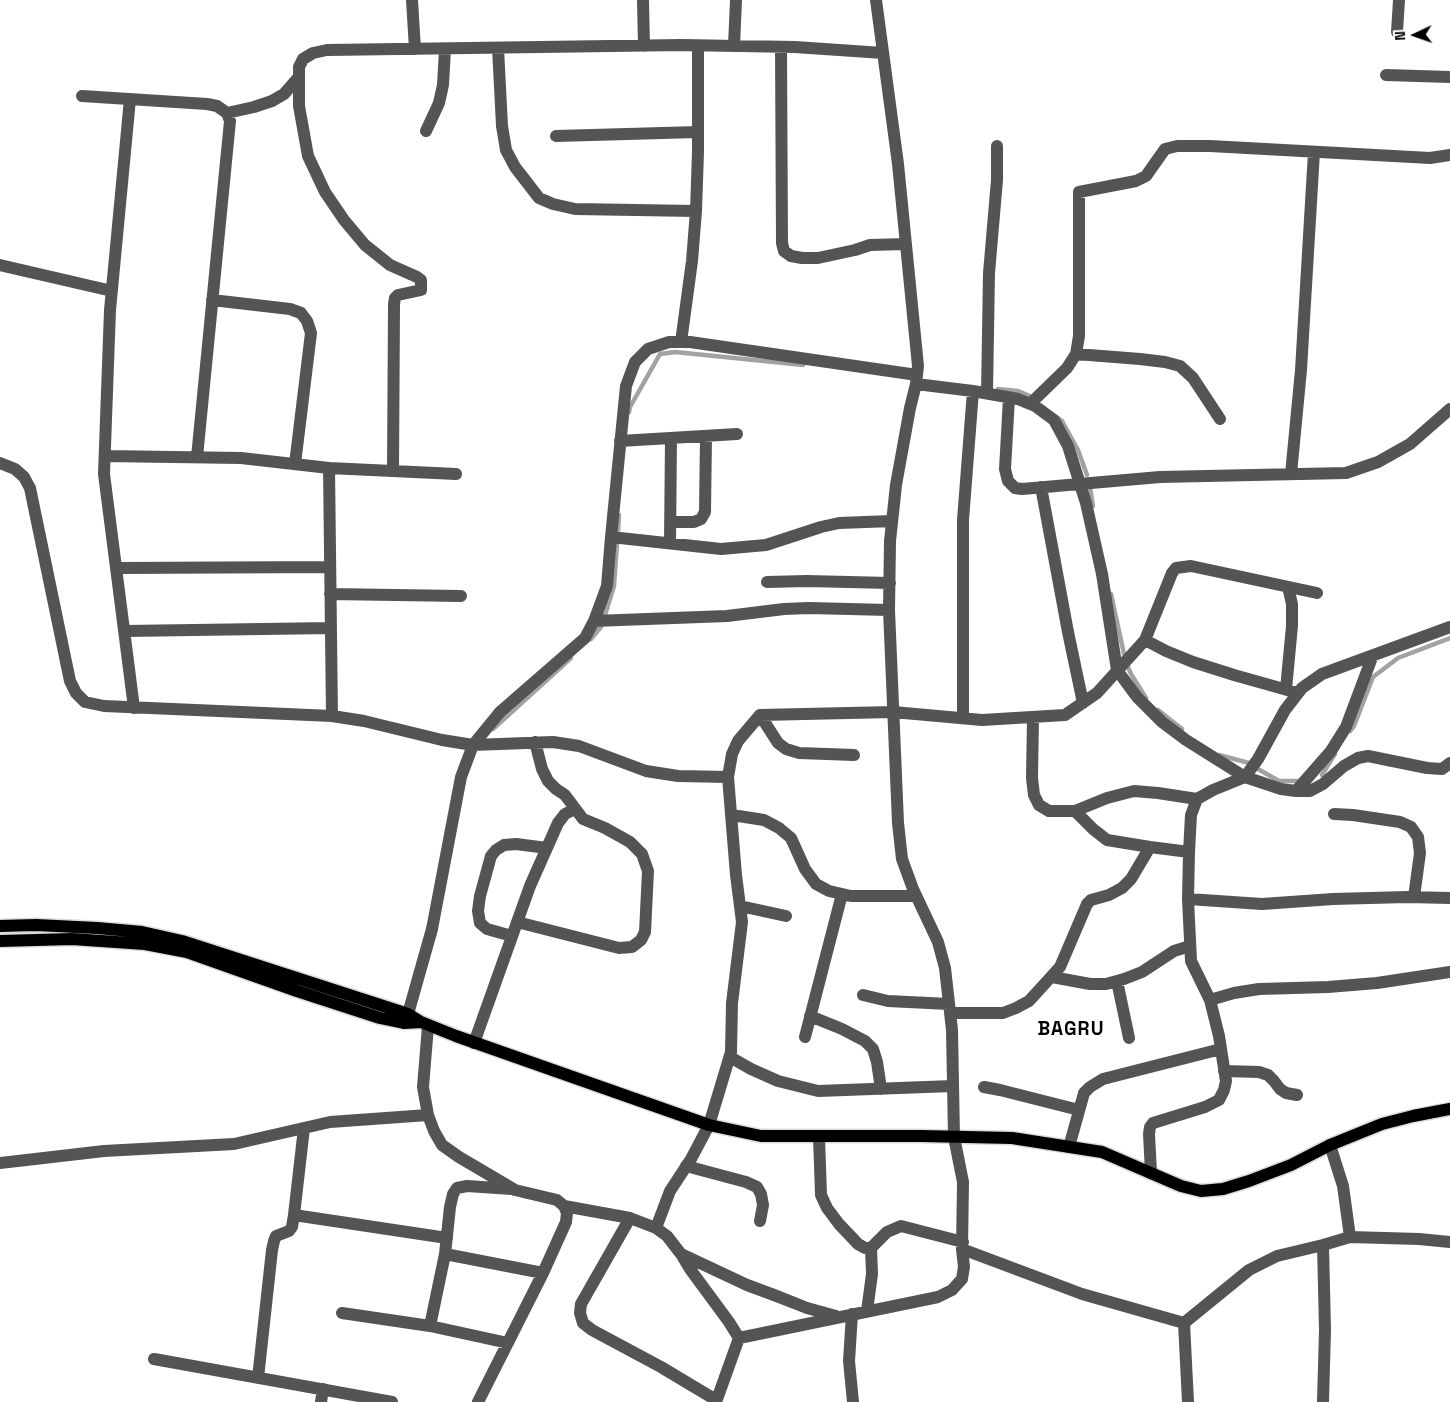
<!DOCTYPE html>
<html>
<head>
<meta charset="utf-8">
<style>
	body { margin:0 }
	#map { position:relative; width:1450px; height:1402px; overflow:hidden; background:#fff; font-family:"Space Grotesk",sans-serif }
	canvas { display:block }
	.north { position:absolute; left:1390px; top:10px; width:50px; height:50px; -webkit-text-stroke:4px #fff; paint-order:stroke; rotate:267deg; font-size:14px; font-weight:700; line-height:20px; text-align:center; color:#000 }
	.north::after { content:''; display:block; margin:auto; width:18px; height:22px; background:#000; clip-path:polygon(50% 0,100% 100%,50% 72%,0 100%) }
</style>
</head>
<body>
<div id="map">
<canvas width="1450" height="1402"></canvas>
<div class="north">N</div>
</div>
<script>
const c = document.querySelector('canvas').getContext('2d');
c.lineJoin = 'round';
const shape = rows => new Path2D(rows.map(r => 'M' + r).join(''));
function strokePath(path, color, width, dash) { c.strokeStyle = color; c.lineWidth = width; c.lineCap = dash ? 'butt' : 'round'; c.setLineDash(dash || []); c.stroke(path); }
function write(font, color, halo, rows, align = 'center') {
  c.font = font + ' "Space Grotesk",sans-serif'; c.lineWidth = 4; c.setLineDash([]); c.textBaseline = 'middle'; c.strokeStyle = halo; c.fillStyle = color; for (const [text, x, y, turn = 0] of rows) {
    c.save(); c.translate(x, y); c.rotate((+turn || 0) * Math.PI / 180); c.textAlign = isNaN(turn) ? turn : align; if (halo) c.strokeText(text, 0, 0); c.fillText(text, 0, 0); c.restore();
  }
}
strokePath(shape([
	[998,389,1018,391,1030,396],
	[629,412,630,407,660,354,675,352,803,365],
	[1058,418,1062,421,1078,450,1087,475],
	[1090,487,1093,506],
	[618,531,619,515],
	[1111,594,1124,654],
	[605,615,614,586,617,544],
	[591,639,601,627],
	[1128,667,1131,674,1146,698],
	[1158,710,1182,729],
	[493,729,571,658],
	[1350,731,1354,726,1373,677,1398,658,1450,638],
	[1219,755,1249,763],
	[1258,769,1279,781,1299,781],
	[1322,775,1335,754]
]), '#a2a2a2', 4.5);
const major = shape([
	[0,926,36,925,97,928,142,932,182,941,408,1014,421,1022,456,1036,672,1112,709,1125,761,1136,921,1136,1012,1138,1102,1152,1181,1186,1201,1191,1223,1189,1249,1181,1291,1165,1330,1145,1382,1124,1413,1116,1450,1109],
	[0,941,72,939,145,944,187,952,297,991,380,1018,404,1023,421,1022]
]);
strokePath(major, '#dbdbdb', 15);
strokePath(shape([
	[412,0,415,49],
	[643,0,644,46],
	[1397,32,1399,0],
	[734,46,736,0],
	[781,47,782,243,784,251,791,256,802,258,818,258,855,250,870,245,906,244],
	[498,48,502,126,506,150,515,167,539,198,553,204,575,209,696,211],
	[1386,75,1450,77],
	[82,96,207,104,217,106,227,113,230,121,197,457],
	[130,99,110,310,104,474,134,708],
	[227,113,254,107,272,101,284,94,298,78],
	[426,131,439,103,443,85,445,49],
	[556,136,698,132],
	[0,265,112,291],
	[212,300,290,309,301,313,307,321,311,333,295,464],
	[681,342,692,261,696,211,698,152,698,46],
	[1076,354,1140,359,1165,362,1180,366,1193,378,1220,419],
	[916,384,973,391,1018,399,1035,406,1054,420,1068,446,1086,503,1102,574,1117,670,1137,697,1162,722,1186,740,1245,777,1281,789,1296,791,1310,791,1323,784,1344,766,1358,758,1368,756,1427,768,1442,769,1450,763],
	[987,393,989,273,997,180,997,146],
	[1009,398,1005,469,1008,481,1015,488,1022,489,1160,477,1346,473,1378,462,1410,444,1450,409],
	[1030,404,1067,368,1076,354,1079,336,1079,192,1136,181,1146,176,1165,149,1177,146,1210,146,1430,158,1450,155],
	[620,441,737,434],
	[105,456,241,458,329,468,332,716],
	[0,463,15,469,24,477,30,488,70,681,76,693,85,702,104,706,332,716,364,721,442,740,473,745,553,742,579,746,646,771,678,776,728,777],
	[329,468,456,474],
	[393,471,394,304,395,298,398,295,421,290,421,280,417,277,390,265,365,245,344,220,325,192,308,156,299,106,299,67,303,59,313,53,327,50,682,45,795,47,883,53],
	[1291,474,1301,370,1314,152],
	[1041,487,1068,632,1083,703],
	[670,522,694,522,701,519,705,512,706,436],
	[611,537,721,549,766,545,821,527,839,523,892,521],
	[670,543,671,438],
	[116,568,330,567],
	[767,582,807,581,890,583],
	[330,594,461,596],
	[594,621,727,616,784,609,809,608,889,610],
	[125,631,331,628],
	[1145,640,1166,651,1193,662,1234,675,1298,693],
	[1286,689,1292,626,1292,604,1288,587],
	[760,715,778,743,786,749,799,753,854,755],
	[1033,717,1032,778,1034,795,1039,805,1049,811,1075,811,1107,798,1134,791,1158,793,1197,799],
	[963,718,963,520,973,391],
	[1296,791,1331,751,1346,727,1373,655],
	[1075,811,1093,829,1107,840,1150,847,1189,852],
	[1334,814,1353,815,1400,822,1411,827,1418,837,1420,853,1414,897],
	[732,815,764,820,779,828,791,838,805,869,816,884,829,891,851,896,916,896],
	[1188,899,1262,904,1333,899,1407,897,1450,898],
	[740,906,786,916],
	[517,922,619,948,632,947,641,940,645,932,648,871,642,854,630,842,605,828,583,819,565,795,556,789,548,781,542,769,535,742],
	[512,936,487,929,480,923,478,911,480,896,491,856,496,850,504,845,516,844,547,848],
	[1052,977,1090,984,1106,984,1124,979,1142,972,1174,951,1190,946],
	[1117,981,1129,1038],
	[863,995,888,1001,949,1004],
	[1210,1000,1234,993,1259,989,1328,987,1377,983,1450,972],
	[950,1013,1003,1013,1016,1008,1029,1001,1060,967,1087,904,1091,900,1109,895,1122,888,1131,879,1150,847],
	[810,1016,842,1029,865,1041,873,1049,877,1062,881,1089],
	[404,1023,408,1014,432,929,461,777,473,745,500,712,585,638,594,621,607,586,611,537,626,386,635,362,648,349,669,342,690,342,917,375],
	[428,1026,423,1087,428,1115,434,1131,442,1145,459,1157,515,1190,557,1200,564,1206,567,1213,566,1222,543,1273,478,1402],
	[805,1037,842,894],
	[474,1043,530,886,558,823,565,814,575,809],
	[730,1057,751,1069,778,1081,818,1091,953,1086],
	[1224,1071,1259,1072,1268,1075,1274,1081,1280,1089,1286,1093,1297,1095],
	[984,1087,1000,1090,1079,1110],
	[819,1137,821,1195,827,1208,839,1224,858,1244,865,1248,871,1248,887,1232,901,1226,963,1242],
	[1330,1145,1343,1186,1350,1237],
	[1069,1147,1084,1093,1090,1087,1103,1079,1221,1049],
	[0,1163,104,1151,234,1144,330,1122,428,1115],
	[686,1166,746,1182,757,1187,761,1194,763,1205,760,1221],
	[1151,1173,1149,1134,1150,1127,1153,1123,1205,1107,1219,1100,1224,1090,1226,1081,1219,1036,1210,1000,1191,961,1188,899,1189,852,1191,815,1197,799,1213,790,1245,777,1258,759,1285,710,1302,688,1322,674,1450,627],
	[564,1206,630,1218,656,1228,667,1236,681,1254,690,1269,729,1322,739,1338],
	[294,1215,447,1238],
	[630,1218,581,1304,580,1313,583,1323,592,1330,661,1367,716,1400],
	[656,1228,670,1191,691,1159,709,1125,731,1052,732,1003,742,922,736,875,728,777,732,754,738,741,760,715,893,712,982,720,1065,715,1097,693,1145,640,1172,573,1176,568,1191,566,1317,593],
	[1323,1245,1325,1330,1323,1402],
	[962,1249,1082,1294,1184,1323,1188,1402],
	[445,1254,543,1273],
	[681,1254,747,1285,774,1295,807,1308,836,1316],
	[867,1311,872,1274,871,1248],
	[342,1313,430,1326,508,1343],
	[852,1314,849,1361,853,1402],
	[1184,1323,1249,1270,1277,1256,1323,1245,1350,1237,1419,1239,1450,1242],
	[430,1326,445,1254,450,1207,453,1194,457,1188,467,1186,512,1189],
	[154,1359,392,1402],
	[258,1378,272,1250,274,1241,276,1236,289,1231,292,1227,294,1215,304,1128],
	[321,1402,323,1389],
	[716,1402,739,1338,938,1297,952,1290,962,1279,964,1267,962,1249,963,1182,954,1137,952,1030,945,968,938,942,913,889,902,859,898,823,889,610,890,541,896,485,910,408,916,384,918,366,898,164,876,0]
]), '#545454', 12);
strokePath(major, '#000', 12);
c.letterSpacing = '1px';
write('bold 19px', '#000', '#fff', [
	["BAGRU",1071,1030]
]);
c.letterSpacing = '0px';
</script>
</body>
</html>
